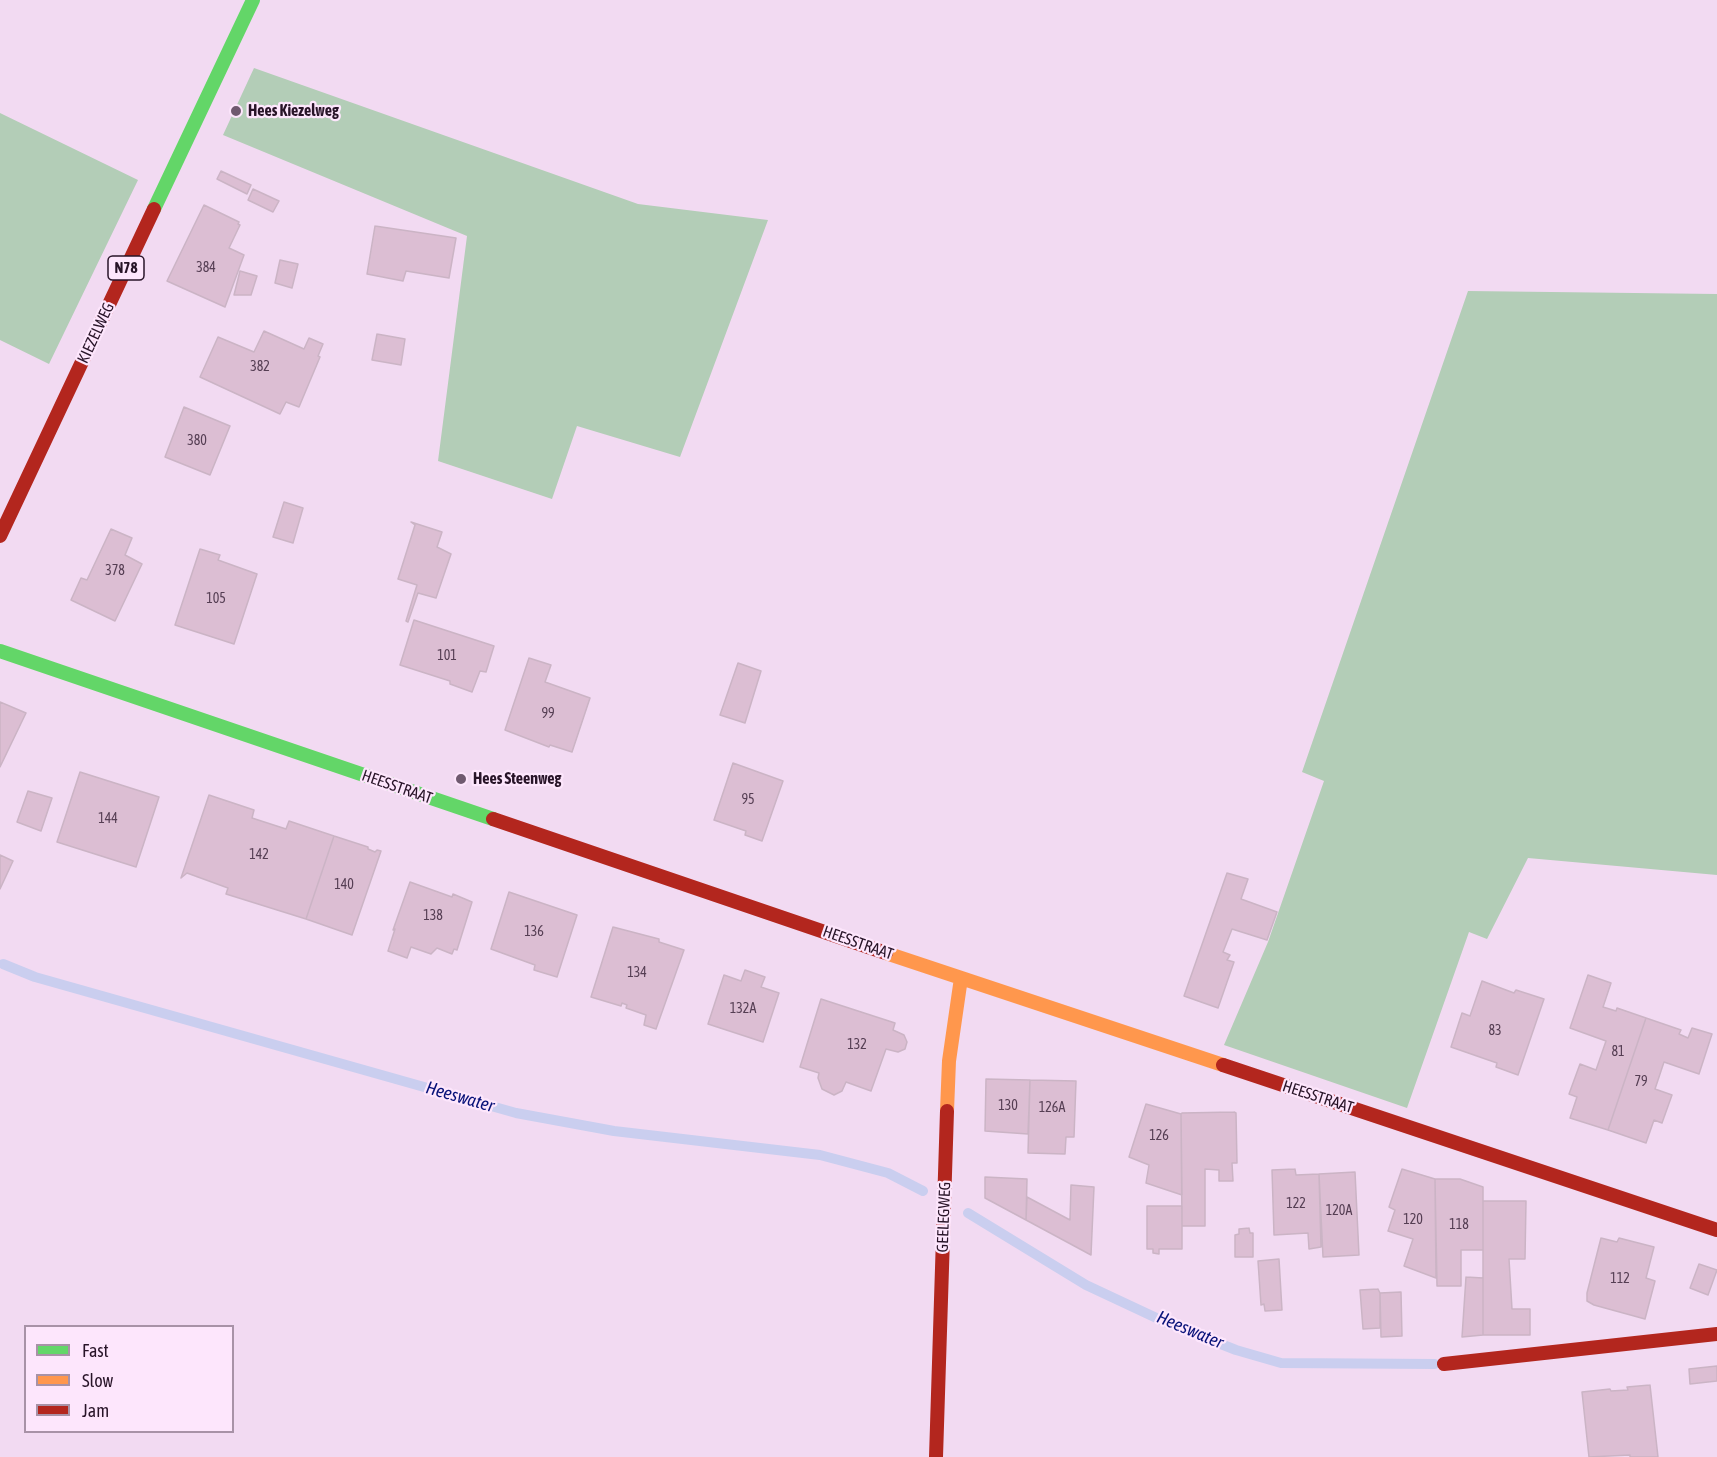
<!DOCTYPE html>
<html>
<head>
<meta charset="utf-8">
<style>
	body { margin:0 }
	#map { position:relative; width:1717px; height:1457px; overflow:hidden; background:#f2daf2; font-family:"Asap Condensed",sans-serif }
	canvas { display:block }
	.legend { position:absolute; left:24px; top:1325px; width:210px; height:108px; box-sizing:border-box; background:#fde6fc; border:2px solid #a892a7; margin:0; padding:8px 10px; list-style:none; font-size:18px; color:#281428 }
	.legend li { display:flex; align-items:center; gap:12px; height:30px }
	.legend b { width:30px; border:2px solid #a892a7 }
</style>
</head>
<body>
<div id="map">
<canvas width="1717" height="1457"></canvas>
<ul class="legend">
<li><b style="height:8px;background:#63d668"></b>Fast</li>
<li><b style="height:8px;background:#ff974d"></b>Slow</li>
<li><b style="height:8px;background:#b3261e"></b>Jam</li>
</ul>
</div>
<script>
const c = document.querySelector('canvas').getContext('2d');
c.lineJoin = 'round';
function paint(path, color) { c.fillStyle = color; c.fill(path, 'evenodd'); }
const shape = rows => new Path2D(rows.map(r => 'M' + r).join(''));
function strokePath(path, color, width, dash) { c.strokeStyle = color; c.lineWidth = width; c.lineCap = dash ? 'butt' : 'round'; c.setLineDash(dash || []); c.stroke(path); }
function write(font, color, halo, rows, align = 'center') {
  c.font = font + ' "Asap Condensed",sans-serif'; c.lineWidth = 4.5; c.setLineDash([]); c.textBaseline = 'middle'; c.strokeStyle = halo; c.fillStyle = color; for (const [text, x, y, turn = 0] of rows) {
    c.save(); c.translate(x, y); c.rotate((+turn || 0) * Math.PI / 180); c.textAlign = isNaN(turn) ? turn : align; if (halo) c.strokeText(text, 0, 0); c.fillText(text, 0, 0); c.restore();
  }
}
paint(shape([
	[254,68,638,204,768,220,680,457,577,426,552,499,438,461,467,236,223,135],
	[0,113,138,180,49,364,0,340],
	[1468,291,1717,294,1717,875,1528,858,1487,939,1469,932,1407,1108,1224,1045,1268,942,1324,781,1302,772]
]), '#b3cdb7');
strokePath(shape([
	[3,964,35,977,516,1113,614,1131,820,1155,888,1173,923,1191],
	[968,1213,1086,1285,1165,1322,1236,1350,1281,1363,1435,1364]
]), '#caceef', 10);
const building = shape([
	[221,171,251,185,247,194,217,179,221,171],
	[253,189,279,201,273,212,248,200,253,189],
	[204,205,239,222,238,224,240,225,229,248,244,255,225,307,167,281,204,205],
	[375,226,456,238,449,278,406,271,403,281,367,274,375,226],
	[280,260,298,264,292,288,275,283,280,260],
	[240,271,257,276,251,295,234,295,240,271],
	[264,331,304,349,309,338,323,344,318,356,320,357,299,407,286,402,280,414,200,377,218,337,254,352,264,331],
	[377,334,405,339,401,365,372,360,377,334],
	[184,407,230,426,210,475,165,457,184,407],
	[284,502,303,508,293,543,273,537,284,502],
	[411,522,442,532,437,547,451,554,436,598,418,593,408,622,406,621,417,585,398,579,415,525,411,522],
	[111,529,132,538,125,555,142,564,115,621,71,600,81,578,87,580,111,529],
	[200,549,220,555,218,560,257,574,234,644,175,625,200,549],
	[414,620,494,646,486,672,480,671,472,692,450,684,450,681,400,665,414,620],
	[529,658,551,665,545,682,590,698,572,752,550,745,549,747,505,730,529,658],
	[738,663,761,671,745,723,720,715,738,663],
	[0,702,26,713,0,767,0,702],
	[733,763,783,781,762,841,745,835,746,831,714,820,733,763],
	[80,772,159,797,136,867,57,842,80,772],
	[28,791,52,798,41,831,17,822,28,791],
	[209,795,254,810,252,818,286,829,289,821,334,836,306,919,226,894,228,888,187,873,181,878,209,795],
	[334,836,368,847,368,849,375,852,377,850,381,851,352,935,306,919,334,836],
	[0,855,13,861,0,889,0,855],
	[1227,873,1248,879,1241,899,1277,912,1267,940,1232,929,1223,952,1230,955,1227,960,1234,962,1218,1008,1184,996,1227,873],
	[410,882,452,897,453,894,472,902,457,950,454,949,452,954,437,948,431,954,411,947,407,958,388,951,395,929,393,930,410,882],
	[509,892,577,915,557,977,534,970,535,965,491,949,509,892],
	[613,927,659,939,659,942,684,950,656,1029,644,1025,646,1015,626,1008,627,1005,622,1003,621,1006,591,997,613,927],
	[745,970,765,977,761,987,779,993,763,1042,708,1024,724,975,741,981,745,970],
	[1588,975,1611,983,1603,1007,1616,1011,1617,1008,1646,1018,1608,1130,1570,1118,1577,1097,1569,1094,1580,1064,1596,1070,1606,1041,1570,1028,1588,975],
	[1482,981,1514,993,1516,990,1544,999,1518,1075,1496,1067,1497,1063,1451,1047,1462,1013,1470,1016,1482,981],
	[821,999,895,1023,893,1030,904,1035,907,1042,905,1049,898,1052,886,1049,871,1091,846,1082,842,1091,834,1095,822,1089,818,1078,819,1073,800,1067,821,999],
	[1646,1018,1681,1030,1679,1034,1688,1038,1692,1028,1712,1034,1699,1074,1664,1062,1655,1089,1672,1095,1662,1123,1654,1120,1646,1143,1608,1130,1646,1018],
	[986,1079,1030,1080,1028,1134,985,1131,986,1079],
	[1030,1080,1076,1081,1074,1137,1066,1137,1065,1154,1028,1153,1030,1080],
	[1146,1104,1181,1114,1182,1195,1146,1183,1149,1165,1129,1157,1146,1104],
	[1234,1112,1236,1113,1237,1163,1232,1163,1233,1181,1219,1181,1219,1170,1205,1169,1205,1226,1182,1226,1181,1114,1182,1113,1234,1112],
	[1295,1169,1296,1175,1319,1174,1321,1247,1309,1249,1308,1233,1274,1235,1272,1170,1295,1169],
	[1402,1169,1435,1179,1436,1278,1404,1266,1413,1239,1388,1231,1395,1210,1389,1207,1402,1169],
	[1355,1172,1359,1255,1323,1257,1319,1174,1355,1172],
	[985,1177,1027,1179,1026,1220,985,1198,985,1177],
	[1435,1179,1460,1179,1483,1187,1483,1250,1461,1250,1461,1286,1437,1286,1435,1179],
	[1071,1185,1094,1187,1091,1255,1026,1220,1027,1197,1070,1220,1071,1185],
	[1483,1201,1526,1201,1525,1259,1509,1259,1512,1309,1530,1309,1530,1335,1483,1335,1483,1201],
	[1147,1206,1182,1206,1182,1249,1159,1249,1159,1254,1153,1253,1153,1249,1147,1249,1147,1206],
	[1249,1228,1250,1233,1253,1233,1253,1257,1235,1257,1235,1235,1239,1234,1239,1229,1249,1228],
	[1601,1238,1617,1242,1619,1238,1654,1247,1646,1278,1655,1281,1645,1319,1594,1305,1587,1301,1587,1293,1601,1238],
	[1279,1259,1282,1310,1265,1311,1264,1304,1261,1305,1258,1261,1279,1259],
	[1699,1264,1717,1270,1708,1295,1690,1288,1699,1264],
	[1466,1277,1483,1278,1483,1335,1462,1337,1466,1277],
	[1378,1289,1380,1293,1380,1328,1363,1329,1360,1290,1378,1289],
	[1401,1292,1402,1336,1381,1337,1380,1293,1401,1292],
	[1717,1366,1717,1381,1690,1384,1689,1369,1717,1366],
	[1650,1385,1658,1457,1630,1457,1630,1455,1589,1457,1582,1392,1610,1389,1611,1391,1628,1390,1627,1387,1650,1385]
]);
paint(building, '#dcbed3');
strokePath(building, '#cbb4c5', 1.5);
strokePath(shape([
	[154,209,253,0],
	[0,651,493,819]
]), '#63d668', 14);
strokePath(shape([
	[886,953,1223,1065],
	[947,1111,949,1061,961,978]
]), '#ff974d', 14);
strokePath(shape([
	[0,536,154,209],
	[493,819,886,953],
	[1223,1065,1717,1230],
	[1444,1364,1717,1334],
	[936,1457,947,1111]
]), '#b3261e', 14);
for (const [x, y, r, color] of [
	[236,111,6,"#6f596f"],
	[461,779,6,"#6f596f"]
]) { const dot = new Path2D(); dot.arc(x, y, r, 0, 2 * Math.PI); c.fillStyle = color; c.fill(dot); strokePath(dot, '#fde6fc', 2); }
write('14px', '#553e53', null, [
	["384",206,268],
	["382",260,367],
	["380",197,441],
	["378",115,571],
	["105",216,599],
	["101",447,656],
	["99",548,714],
	["95",748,800],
	["144",108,819],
	["142",259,855],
	["140",344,885],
	["138",433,916],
	["136",534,932],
	["134",637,973],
	["132A",743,1009],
	["83",1495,1031],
	["132",857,1045],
	["81",1618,1052],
	["79",1641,1082],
	["130",1008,1106],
	["126A",1052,1108],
	["126",1159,1136],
	["122",1296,1204],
	["120A",1339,1211],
	["120",1413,1220],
	["118",1459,1225],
	["112",1620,1279]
]);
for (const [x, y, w] of [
	[126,268,36]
]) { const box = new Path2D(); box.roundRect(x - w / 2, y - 12, w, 24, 4.5); c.fillStyle = '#fde6fc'; c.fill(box); strokePath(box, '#281428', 1.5); }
write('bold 15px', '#281428', null, [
	["N78",126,268]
]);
write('bold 16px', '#281428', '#fde6fc', [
	["Hees Kiezelweg",248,111],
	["Hees Steenweg",473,779]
], 'left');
write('16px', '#281428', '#fde6fc', [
	["KIEZELWEG",96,333,-65],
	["HEESSTRAAT",397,787,19],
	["HEESSTRAAT",858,943,19],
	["HEESSTRAAT",1318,1097,18],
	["GEELEGWEG",944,1217,-88]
]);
write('italic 18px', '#081279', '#fde6fc', [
	["Heeswater",460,1097,16],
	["Heeswater",1190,1330,23]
]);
</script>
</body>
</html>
